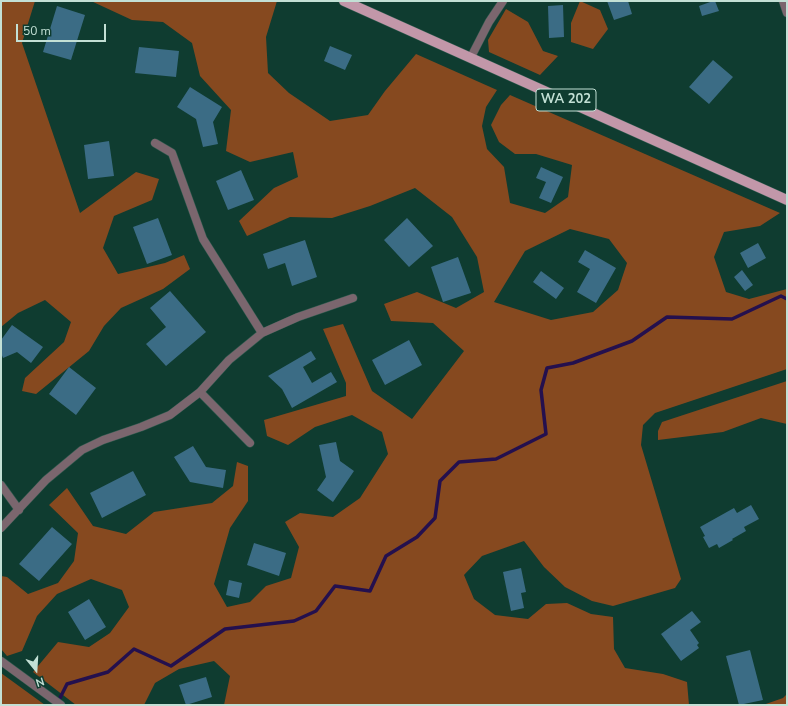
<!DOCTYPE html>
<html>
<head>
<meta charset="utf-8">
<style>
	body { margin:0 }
	#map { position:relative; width:788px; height:706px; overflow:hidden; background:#0f3c30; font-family:"Nunito Sans",sans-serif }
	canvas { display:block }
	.frame { position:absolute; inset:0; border:2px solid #c3e0d5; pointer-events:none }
	.north { position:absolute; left:16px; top:650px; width:40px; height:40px; -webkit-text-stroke:3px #0f3c30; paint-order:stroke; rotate:162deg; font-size:11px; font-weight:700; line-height:16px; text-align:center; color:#c3e0d5 }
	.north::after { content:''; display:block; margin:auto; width:14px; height:18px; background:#c3e0d5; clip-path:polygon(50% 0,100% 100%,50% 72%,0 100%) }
	.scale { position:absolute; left:16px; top:24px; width:90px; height:18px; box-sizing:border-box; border:2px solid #c3e0d5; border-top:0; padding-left:5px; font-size:12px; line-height:14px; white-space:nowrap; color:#c3e0d5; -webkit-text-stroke:3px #0f3c30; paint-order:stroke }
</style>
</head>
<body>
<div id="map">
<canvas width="788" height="706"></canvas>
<div class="frame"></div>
<div class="north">N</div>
<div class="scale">50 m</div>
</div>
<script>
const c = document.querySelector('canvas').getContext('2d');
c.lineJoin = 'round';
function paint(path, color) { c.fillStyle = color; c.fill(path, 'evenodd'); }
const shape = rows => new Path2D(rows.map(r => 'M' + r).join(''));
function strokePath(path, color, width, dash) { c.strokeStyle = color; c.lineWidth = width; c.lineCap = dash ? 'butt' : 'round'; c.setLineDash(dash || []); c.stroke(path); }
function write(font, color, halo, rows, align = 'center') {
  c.font = font + ' "Nunito Sans",sans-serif'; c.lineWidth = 3; c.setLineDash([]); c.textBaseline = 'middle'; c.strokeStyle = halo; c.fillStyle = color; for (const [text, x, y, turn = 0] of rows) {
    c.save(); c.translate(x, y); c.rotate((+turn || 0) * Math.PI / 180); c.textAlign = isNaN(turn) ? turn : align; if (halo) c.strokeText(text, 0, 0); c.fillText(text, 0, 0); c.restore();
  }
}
paint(shape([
	[1,1,35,1,22,43,80,213,136,172,159,179,152,200,114,216,103,248,118,274,165,263,184,255,190,269,163,289,121,308,104,326,89,351,36,394,22,391,25,378,64,342,71,322,45,300,18,313,1,327],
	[91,1,277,1,266,37,268,73,289,93,330,121,368,115,385,91,416,54,497,90,486,107,482,126,487,149,504,167,510,203,545,213,568,197,572,165,536,154,515,154,499,142,491,125,501,105,510,95,780,213,760,226,724,232,714,257,726,292,749,299,787,289,787,369,655,413,643,425,641,445,681,579,675,588,613,606,592,601,565,587,544,567,524,541,482,556,464,575,474,599,495,615,528,619,546,604,567,603,591,614,613,617,614,649,625,668,663,674,687,682,689,705,224,705,230,676,214,661,179,669,155,683,144,705,76,705,33,672,58,642,89,647,110,633,129,607,122,590,91,579,57,594,37,616,22,651,7,656,1,649,1,576,7,577,28,594,58,583,74,561,78,533,49,505,67,488,93,526,126,534,154,512,212,503,233,486,237,462,248,466,248,501,230,528,214,584,227,607,250,602,266,586,291,578,299,547,285,522,300,513,333,517,360,498,388,454,382,432,352,415,315,427,288,445,267,436,264,420,346,396,346,383,323,329,343,324,372,391,412,419,464,351,433,323,391,321,384,304,417,292,456,308,484,292,477,257,452,217,415,188,370,206,332,218,290,217,247,236,239,221,274,188,298,177,293,152,250,162,226,151,231,110,200,76,192,43,163,22,132,20],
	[570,229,609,239,627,263,618,290,593,312,551,320,494,302,525,251],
	[580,1,600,10,608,29,593,49,571,42,571,23],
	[506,9,528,22,543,51,558,56,540,75,489,52,488,40],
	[787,381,787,424,761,418,723,432,658,440,658,431,662,422],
	[1,673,45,705,1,705],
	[787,694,787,705,763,705,783,698]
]), '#86491f');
strokePath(shape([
	[58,702,67,684,108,672,134,649,171,666,225,629,294,621,316,611,335,586,370,591,386,556,417,537,435,518,440,481,459,462,496,459,546,434,541,390,547,368,573,363,632,341,667,317,732,319,781,296,787,299]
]), '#24104e', 3.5);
paint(shape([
	[607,1,628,1,632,14,614,20],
	[713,1,715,1,719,11,702,16,699,6],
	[563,5,564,37,549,38,548,6],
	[57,6,85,15,71,60,43,52],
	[330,46,352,55,345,70,324,61],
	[139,47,179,51,176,77,135,73],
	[713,60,733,77,709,104,689,87],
	[190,87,222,107,213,122,218,144,203,147,196,119,177,107],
	[109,141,114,176,88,179,84,145],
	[541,167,563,177,551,203,539,198,546,182,536,178],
	[241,170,254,200,228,210,216,181],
	[158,218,172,255,147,264,133,227],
	[407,218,433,246,409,267,384,240],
	[305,240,317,277,292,286,285,263,268,269,263,254],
	[758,243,766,258,748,268,740,253],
	[585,250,616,268,596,303,577,292,590,269,578,262],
	[458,257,471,293,443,302,431,267],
	[742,270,753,285,745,291,734,277],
	[541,271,564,288,556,299,533,282],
	[170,291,206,332,166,366,146,344,166,327,150,308],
	[12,325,43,347,31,363,17,352,3,358,1,353,1,340],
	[409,340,422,365,385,385,372,360],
	[311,351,316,359,303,367,312,383,331,372,337,382,292,408,282,389,268,376],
	[69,367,96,388,76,415,49,394],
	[336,442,340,461,354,471,333,502,317,490,326,477,319,445],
	[193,446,206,467,226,470,223,488,190,482,174,457],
	[133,471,146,495,102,518,90,493],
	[751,505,759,519,744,527,746,531,732,539,733,540,719,548,717,544,709,548,703,537,705,536,700,527,734,508,737,513],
	[52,527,72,544,39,581,19,564],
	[254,543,286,553,279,576,247,565],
	[521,568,526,592,521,593,524,608,511,611,503,572],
	[229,580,242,583,239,598,226,595],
	[89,599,106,627,85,640,68,612],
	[692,611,701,622,690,630,699,643,697,645,699,648,681,661,661,634],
	[750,650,763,700,739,705,726,656],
	[206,677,212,697,186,705,179,685]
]), '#3b6c85');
const minor = shape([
	[783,1,787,13],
	[471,57,489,22,503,1],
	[155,143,172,153,203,239,262,333],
	[200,392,250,443],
	[1,485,19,510],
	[1,528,46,480,82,450,103,440,141,427,170,415,200,392,229,360,262,333,298,317,353,298],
	[1,661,61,705]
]);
const primary = shape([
	[344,1,787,200]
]);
strokePath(minor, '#2f5a4e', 9);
strokePath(primary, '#2f5a4e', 11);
strokePath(minor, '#7b666e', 8);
strokePath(primary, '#c297a9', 10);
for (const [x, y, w] of [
	[566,100,60]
]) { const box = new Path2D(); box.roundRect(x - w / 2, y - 11, w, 22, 3); c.fillStyle = '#0f3c30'; c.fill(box); strokePath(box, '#c3e0d5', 1); }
write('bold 13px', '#c3e0d5', null, [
	["WA 202",566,100]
]);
</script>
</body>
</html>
